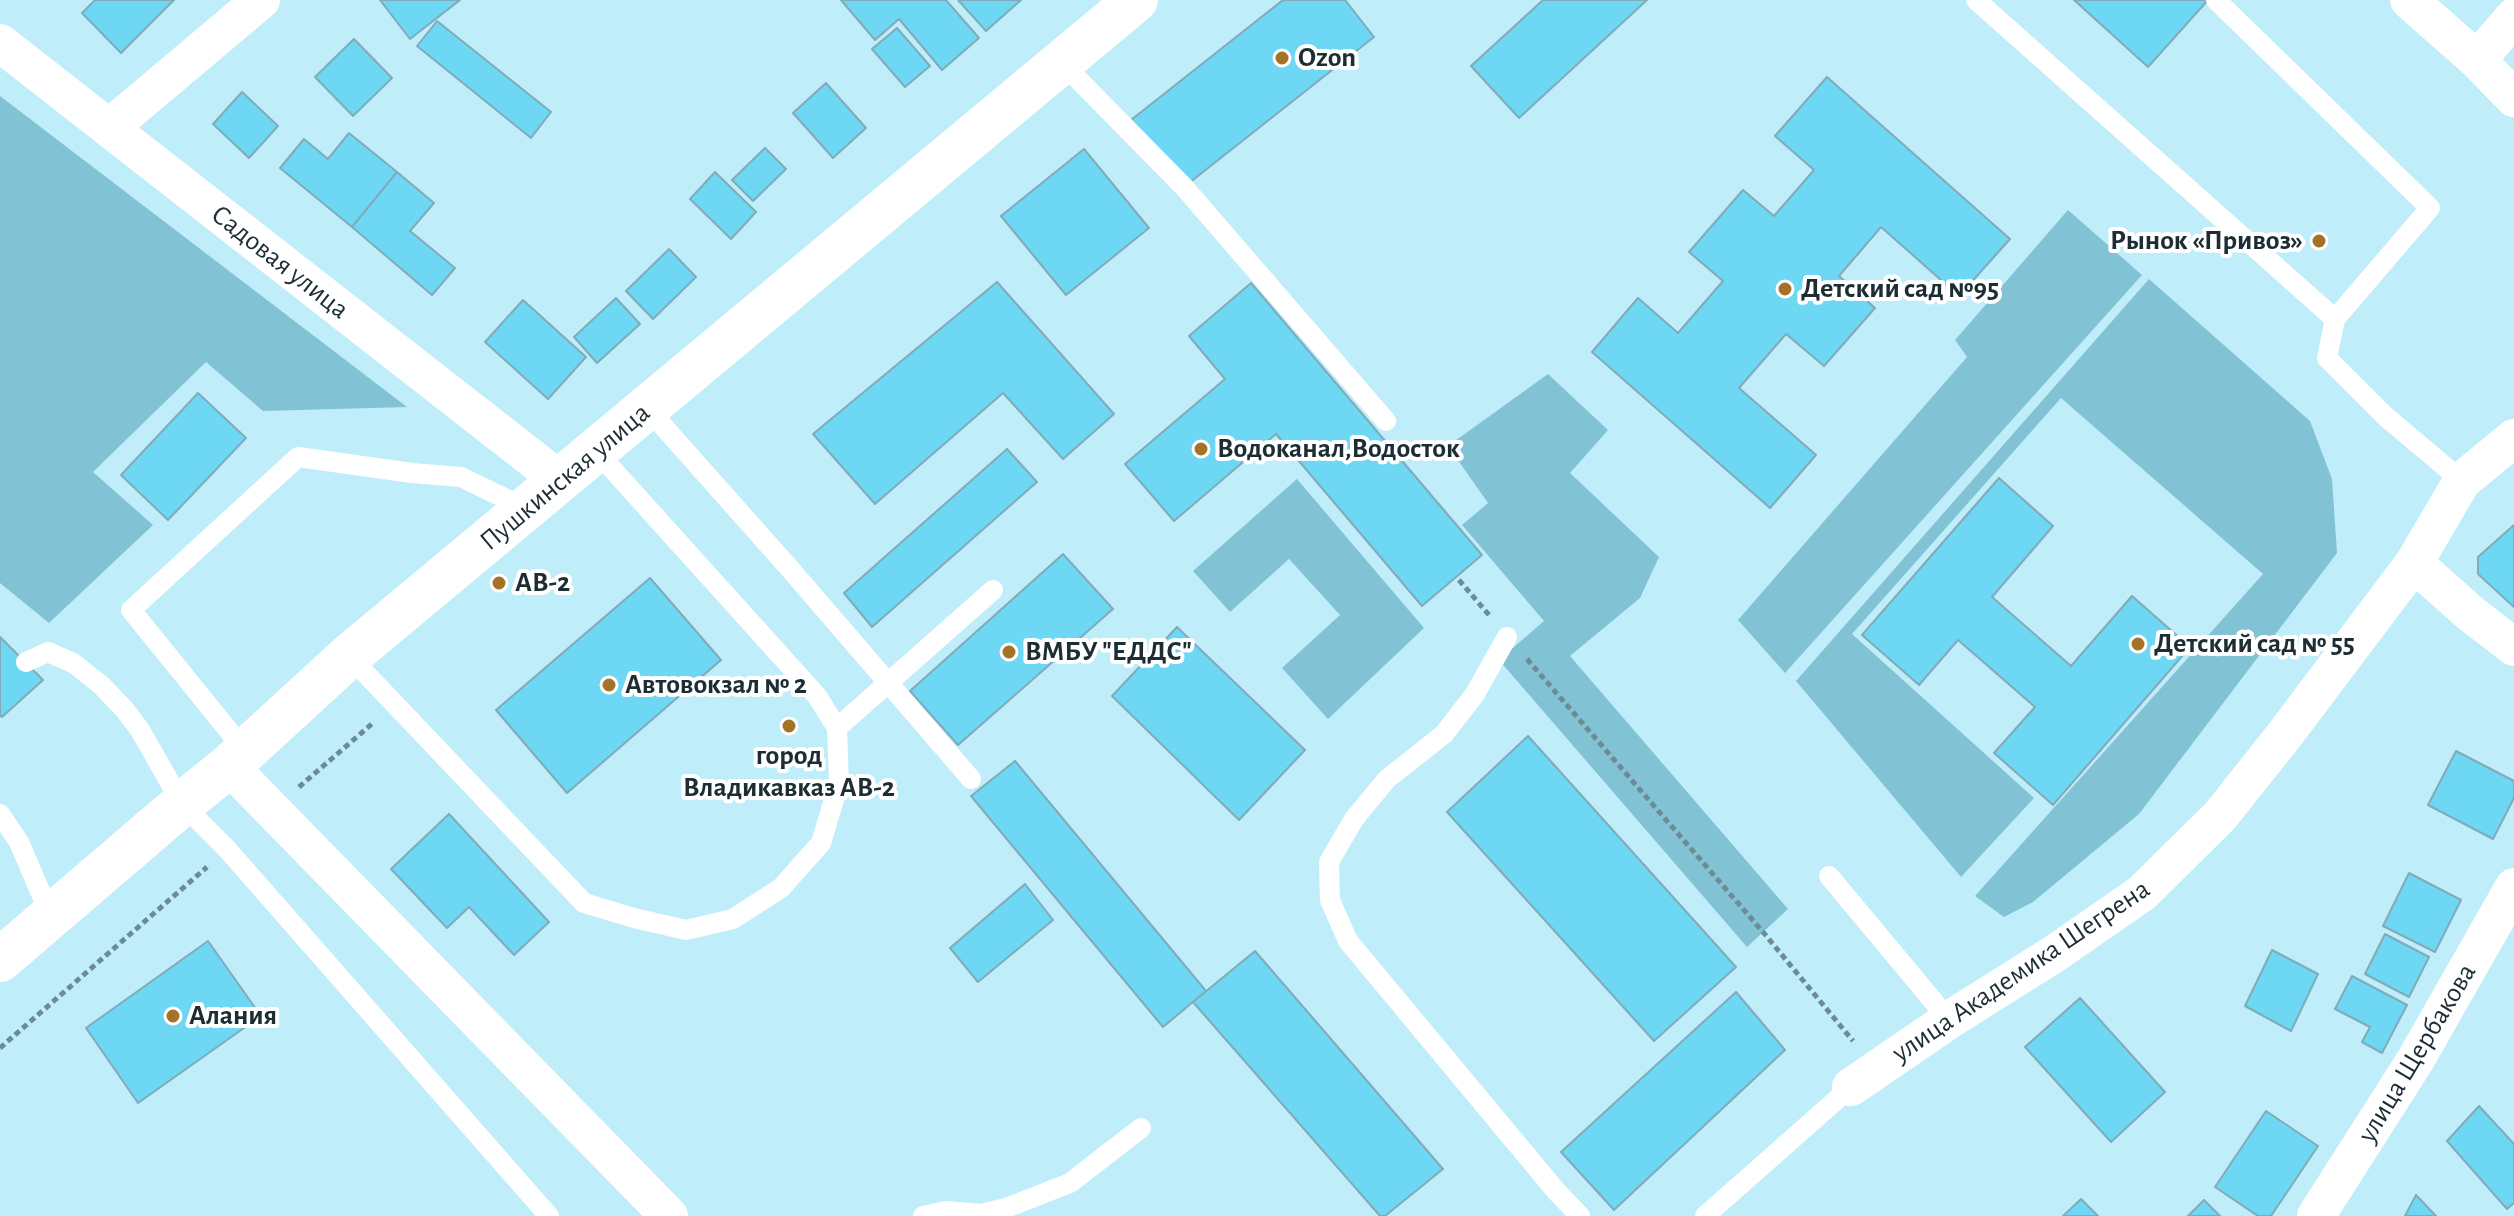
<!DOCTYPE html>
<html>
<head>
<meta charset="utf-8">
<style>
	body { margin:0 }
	canvas { display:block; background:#c0edfa }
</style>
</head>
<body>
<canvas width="2514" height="1216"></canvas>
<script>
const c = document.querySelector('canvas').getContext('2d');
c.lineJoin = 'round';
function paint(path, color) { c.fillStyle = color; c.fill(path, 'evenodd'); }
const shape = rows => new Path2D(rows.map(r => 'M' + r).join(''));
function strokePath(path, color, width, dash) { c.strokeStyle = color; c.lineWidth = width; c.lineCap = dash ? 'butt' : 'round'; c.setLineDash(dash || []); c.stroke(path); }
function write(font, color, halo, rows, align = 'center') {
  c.font = font + ' "Alegreya Sans",sans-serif'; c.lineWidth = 8; c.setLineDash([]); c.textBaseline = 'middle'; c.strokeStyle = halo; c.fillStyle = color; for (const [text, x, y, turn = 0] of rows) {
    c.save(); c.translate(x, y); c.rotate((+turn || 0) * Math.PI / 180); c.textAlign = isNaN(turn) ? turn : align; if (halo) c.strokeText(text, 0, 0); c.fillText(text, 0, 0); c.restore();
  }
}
paint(shape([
	[0,96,407,407,263,411,206,362,93,472,153,525,49,623,0,583],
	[2068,210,2142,275,1785,673,1738,620,1967,357,1955,340],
	[2149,279,2310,421,2332,479,2337,553,2139,814,2033,902,2004,917,1975,896,2263,574,2061,398,1852,634,2034,798,1961,877,1796,681],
	[1548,374,1608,430,1570,473,1659,557,1640,598,1570,656,1788,909,1747,947,1499,660,1544,621,1462,525,1488,503,1448,446],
	[1297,479,1424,628,1328,719,1282,668,1340,615,1289,559,1230,612,1193,571]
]), '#82c2d5');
const building = shape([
	[95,0,174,0,121,53,82,13,95,0],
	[380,0,460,0,410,39,380,0],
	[841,0,946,0,979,38,942,70,899,19,875,40,841,0],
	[958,0,1021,0,986,31,958,0],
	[1283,0,1345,0,1374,37,1184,187,1131,120,1283,0],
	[1543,0,1647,0,1519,118,1471,66,1543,0],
	[2074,0,2208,0,2148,67,2074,0],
	[437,21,551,112,531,138,417,46,437,21],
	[897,28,930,66,905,87,872,49,897,28],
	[354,39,392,78,353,116,315,77,354,39],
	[1827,77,2010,239,1959,296,1881,227,1839,276,1875,308,1824,366,1786,334,1739,388,1816,455,1770,508,1592,352,1638,298,1678,333,1723,281,1689,252,1743,190,1774,216,1814,170,1775,136,1827,77],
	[826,83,866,128,833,158,793,113,826,83],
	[242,92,278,126,249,158,213,124,242,92],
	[349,133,397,172,352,227,280,168,304,139,328,159,349,133],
	[765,148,786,169,753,201,732,180,765,148],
	[1084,149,1149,228,1066,295,1001,216,1084,149],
	[397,172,434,203,410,231,455,268,432,295,352,227,397,172],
	[715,172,756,212,731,239,690,199,715,172],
	[669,249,696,277,653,319,626,291,669,249],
	[997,282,1114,414,1063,459,1003,393,875,504,813,434,997,282],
	[1251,283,1482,555,1422,606,1276,434,1174,521,1125,464,1225,379,1189,336,1251,283],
	[616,298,640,324,597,363,574,337,616,298],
	[523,300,586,357,548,399,485,342,523,300],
	[198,393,246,438,168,520,121,475,198,393],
	[1007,449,1037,482,872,627,844,593,1007,449],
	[1999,478,2053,526,1992,597,2071,666,2132,596,2190,647,2053,805,1994,753,2035,707,1958,640,1919,685,1862,635,1999,478],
	[2514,525,2514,607,2478,574,2478,557,2514,525],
	[1063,554,1113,609,958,745,910,691,1063,554],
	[650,578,721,660,567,793,496,710,650,578],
	[1177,627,1305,750,1239,820,1112,696,1177,627],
	[0,637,43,680,2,717,0,715,0,637],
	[1528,736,1736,967,1654,1041,1447,812,1528,736],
	[2456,751,2514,781,2514,798,2493,839,2428,805,2456,751],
	[1015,761,1206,991,1163,1027,971,796,1015,761],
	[449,814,549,922,514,955,469,907,447,928,391,869,449,814],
	[2409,873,2461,900,2435,952,2383,926,2409,873],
	[1025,884,1053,920,978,982,950,948,1025,884],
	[2385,934,2429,957,2409,997,2365,974,2385,934],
	[208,941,261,1016,138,1103,86,1028,208,941],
	[2272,950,2318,974,2291,1031,2245,1006,2272,950],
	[1255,951,1443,1169,1385,1216,1380,1216,1193,1002,1255,951],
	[2352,976,2407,1005,2382,1053,2362,1042,2370,1027,2335,1009,2352,976],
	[1736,992,1785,1050,1614,1210,1561,1152,1736,992],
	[2080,998,2165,1092,2111,1142,2025,1047,2080,998],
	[2479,1106,2514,1144,2514,1203,2507,1209,2447,1141,2479,1106],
	[2266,1111,2318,1146,2271,1216,2258,1216,2215,1187,2266,1111],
	[2416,1195,2436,1216,2405,1216,2416,1195],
	[2081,1199,2098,1216,2063,1216,2081,1199],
	[2204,1200,2220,1216,2188,1216,2204,1200]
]);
paint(building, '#6dd7f4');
strokePath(building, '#80abb8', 2);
strokePath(shape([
	[1459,580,1489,615],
	[1527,659,1763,932,1853,1041],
	[299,787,373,723],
	[0,1048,207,867]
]), '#6c8b94', 5, [6, 4]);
strokePath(shape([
	[1976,0,2335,319,2327,358,2385,416,2462,481],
	[2216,0,2430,208,2335,319],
	[1062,63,1184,187,1386,421],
	[647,408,791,570,971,779],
	[1507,637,1475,694,1444,734,1387,779,1354,819,1329,862,1330,900,1348,941,1557,1192,1580,1216],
	[349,656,584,903,634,918,686,930,733,919,781,888,821,843,839,783,837,728,817,696,596,451],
	[26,662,48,652,73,663,101,685,125,710,140,730,182,804,227,849,549,1216],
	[837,728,993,590],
	[246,752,131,610,298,457,412,473,461,477,527,509],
	[0,814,19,842,51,917],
	[1829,876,1949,1020],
	[923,1216,946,1211,981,1214,1006,1208,1070,1183,1141,1128],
	[1705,1216,1851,1087]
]), '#fff', 20);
strokePath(shape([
	[2409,0,2477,60,2514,98],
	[0,43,561,481],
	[2477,60,2514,17],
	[109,128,261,0],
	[2414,563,2470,613,2514,647],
	[229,766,669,1216],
	[1851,1087,1949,1020,2054,954,2142,893,2220,816,2286,733,2414,563,2462,481,2514,438],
	[2316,1216,2416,1059,2514,887]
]), '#fff', 38);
strokePath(shape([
	[0,960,182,804,229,766,349,656,1136,0]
]), '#fff', 44);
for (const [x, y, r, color] of [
	[1282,58,8,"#a47328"],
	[2319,241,8,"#a47328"],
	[1785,289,8,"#a47328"],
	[1201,449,8,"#a47328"],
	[499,583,8,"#a47328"],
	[2138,644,8,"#a47328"],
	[1009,652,8,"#a47328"],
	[609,685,8,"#a47328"],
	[789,726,8,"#a47328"],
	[173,1016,8,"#a47328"]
]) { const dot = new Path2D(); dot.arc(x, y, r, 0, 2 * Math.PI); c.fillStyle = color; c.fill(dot); strokePath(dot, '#fff', 3); }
write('bold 28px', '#1c2e33', '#fff', [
	["Ozon",1298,58],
	["Рынок «Привоз»",2303,241,"right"],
	["Детский сад №95",1801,289],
	["Водоканал,Водосток",1217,449],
	["АВ-2",515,583],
	["Детский сад № 55",2154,644],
	["ВМБУ \"ЕДДС\"",1025,652],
	["Автовокзал № 2",625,685],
	["город",789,756,"center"],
	["Владикавказ АВ-2",789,788,"center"],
	["Алания",189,1016]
], 'left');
write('28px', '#1c2e33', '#fff', [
	["Садовая улица",280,262,38],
	["Пушкинская улица",565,477,-40],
	["улица Академика Шегрена",2021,971,-34],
	["улица Щербакова",2417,1053,-59]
]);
</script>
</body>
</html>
